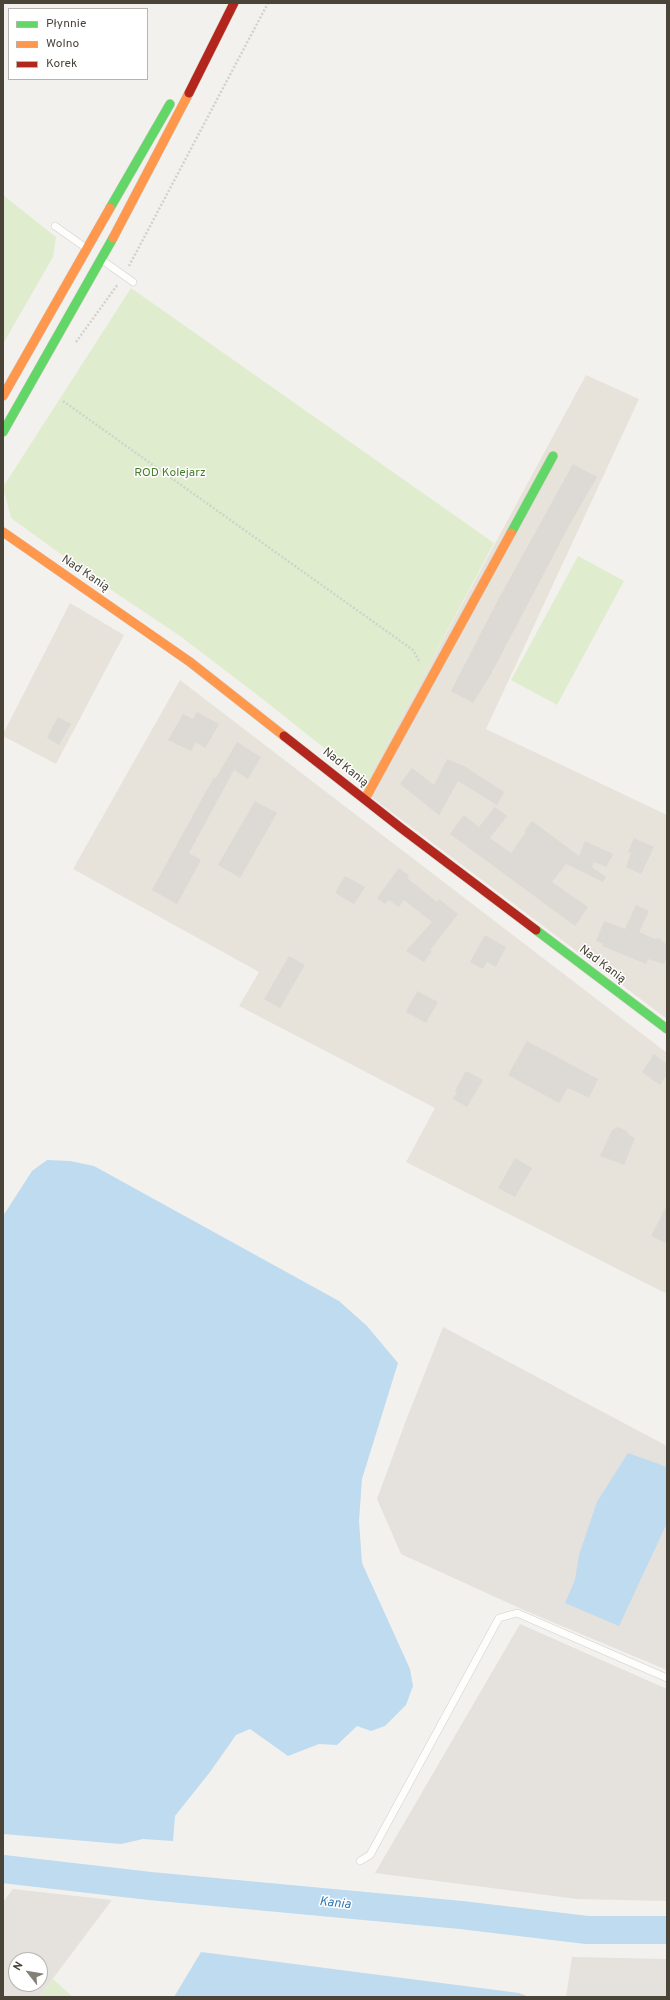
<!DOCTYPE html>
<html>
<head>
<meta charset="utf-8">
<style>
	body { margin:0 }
	#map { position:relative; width:670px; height:2000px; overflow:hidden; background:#f3f1ed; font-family:Overpass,sans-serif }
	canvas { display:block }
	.frame { position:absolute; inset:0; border:4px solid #4a4338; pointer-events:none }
	.legend { position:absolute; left:8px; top:8px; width:140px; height:72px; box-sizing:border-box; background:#fff; border:1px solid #b7b4af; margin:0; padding:5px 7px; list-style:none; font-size:12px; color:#4a4338 }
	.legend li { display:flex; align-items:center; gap:8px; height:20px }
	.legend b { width:20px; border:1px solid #b7b4af }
	.north { position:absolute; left:8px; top:1952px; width:40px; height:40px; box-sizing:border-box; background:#fff; border:1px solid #b7b4af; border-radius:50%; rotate:301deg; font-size:11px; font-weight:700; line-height:16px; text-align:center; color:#4a4338 }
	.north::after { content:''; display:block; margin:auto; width:14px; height:18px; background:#858077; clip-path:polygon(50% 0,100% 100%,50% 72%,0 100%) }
</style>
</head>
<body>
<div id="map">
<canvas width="670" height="2000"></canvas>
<div class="frame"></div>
<ul class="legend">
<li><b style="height:5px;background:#63d668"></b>Płynnie</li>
<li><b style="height:5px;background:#ff974d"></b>Wolno</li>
<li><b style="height:5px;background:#b3261e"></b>Korek</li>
</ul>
<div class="north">N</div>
</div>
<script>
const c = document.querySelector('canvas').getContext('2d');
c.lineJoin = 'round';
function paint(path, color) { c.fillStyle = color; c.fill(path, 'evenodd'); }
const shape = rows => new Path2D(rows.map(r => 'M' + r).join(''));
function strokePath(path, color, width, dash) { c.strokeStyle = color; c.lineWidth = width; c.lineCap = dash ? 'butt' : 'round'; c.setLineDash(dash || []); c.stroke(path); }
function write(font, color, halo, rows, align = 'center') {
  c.font = font + ' Overpass,sans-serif'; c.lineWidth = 3; c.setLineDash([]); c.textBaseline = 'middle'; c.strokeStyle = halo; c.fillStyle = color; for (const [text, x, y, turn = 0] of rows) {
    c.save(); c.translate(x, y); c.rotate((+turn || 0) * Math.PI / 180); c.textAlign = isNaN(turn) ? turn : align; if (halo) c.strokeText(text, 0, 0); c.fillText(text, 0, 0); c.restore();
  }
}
paint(shape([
	[586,375,639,399,486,729,667,815,667,1019,362,790],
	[70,603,124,635,56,764,3,736,3,734],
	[180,680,667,1053,667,1289,665,1293,406,1162,435,1108,239,1006,259,972,73,869]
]), '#e7e3db');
paint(shape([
	[443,1327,667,1446,667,1670,526,1611,401,1554,377,1499,405,1423],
	[520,1624,667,1689,667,1901,577,1899,375,1873],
	[13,1889,112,1900,39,1997,3,1997,3,1902],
	[16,1960,40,1960,40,1984,16,1984],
	[572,1957,667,1959,667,1997,566,1997]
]), '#e5e1dd');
paint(shape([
	[3,195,56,237,53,257,3,344],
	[131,288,494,543,367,782,260,697,180,636,98,581,11,518,3,487],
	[578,556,624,581,557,705,511,680],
	[53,1979,73,1997,39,1997]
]), '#dfedce');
paint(shape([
	[47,1160,70,1161,94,1166,339,1301,367,1326,398,1363,362,1479,359,1521,362,1563,410,1669,413,1686,406,1705,385,1726,371,1731,357,1726,337,1745,319,1744,288,1756,250,1729,236,1735,210,1772,175,1816,173,1841,143,1839,121,1844,3,1834,3,1216,32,1171],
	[628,1453,667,1467,667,1523,619,1626,565,1603,575,1580,579,1555,597,1502],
	[201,1952,519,1993,529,1997,174,1997]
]), '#bedbf0');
strokePath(shape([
	[3,1869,150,1886,461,1915,587,1930,667,1930]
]), '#bedbf0', 28);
paint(shape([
	[573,464,597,477,571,522,491,674,473,703,451,691,498,600],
	[197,712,219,724,205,748,196,742,191,751,168,740,183,714,193,719],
	[58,717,71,724,59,745,47,738],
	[237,742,261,757,248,779,234,770,189,853,201,860,177,904,152,890,214,777,216,778],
	[447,759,464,766,504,792,497,805,458,781,439,815,400,784,412,768,434,785],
	[255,801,277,813,240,878,218,865],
	[495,807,507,816,490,838,511,853,526,832,524,831,532,821,579,856,585,841,613,854,606,867,594,862,592,867,606,877,603,882,566,864,552,882,588,907,575,926,450,834,464,815,479,827],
	[634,838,654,847,641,874,626,867,631,853,628,852],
	[399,868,409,876,407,878,437,902,439,899,458,914,430,950,432,951,424,962,406,951,432,922,404,900,399,907,389,900,385,904,377,898],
	[345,876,365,887,354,904,335,893],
	[636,905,649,911,639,932,655,939,659,938,667,945,667,957,664,964,648,959,646,964,602,946,603,944,596,941,604,921,625,929],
	[485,935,506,947,496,967,487,962,483,969,470,962],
	[289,956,305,965,280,1008,264,999],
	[417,991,438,1002,426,1023,406,1012],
	[527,1041,598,1079,589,1098,568,1088,559,1103,508,1075],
	[654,1054,667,1064,667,1075,660,1085,642,1072],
	[466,1071,483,1080,467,1107,453,1099,457,1092,455,1091],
	[618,1127,627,1131,629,1135,635,1138,624,1165,600,1156,612,1130],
	[515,1158,532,1168,515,1197,498,1188],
	[667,1205,667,1244,651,1236]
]), '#dddad5');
const lane = shape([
	[55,226,86,248],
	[102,260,133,282],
	[360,1861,370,1855,499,1618,517,1613,667,1678]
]);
const fast = shape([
	[110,208,170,104],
	[3,432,113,238],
	[511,533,553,456],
	[536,930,667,1029]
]);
const slow = shape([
	[113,238,189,93],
	[3,396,110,208],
	[3,532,190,662,284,736],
	[365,799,511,533]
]);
const jam = shape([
	[189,93,234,3],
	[284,736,401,828,536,930]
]);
strokePath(lane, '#d1cfcb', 8);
strokePath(fast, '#d2cec4', 10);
strokePath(slow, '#d2cec4', 10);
strokePath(jam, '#d2cec4', 10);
strokePath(shape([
	[129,266,268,3],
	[76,342,118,284],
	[63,401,413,650,420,663]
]), '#d3d1cb', 2.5, [2, 2]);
strokePath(lane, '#fdfdfc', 7);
strokePath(fast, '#63d668', 9);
strokePath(slow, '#ff974d', 9);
strokePath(jam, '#b3261e', 9);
write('12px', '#477d2a', '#fff', [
	["ROD Kolejarz",170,474]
]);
write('12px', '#4a4338', '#fff', [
	["Nad Kanią",85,574,34],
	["Nad Kanią",345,768,39],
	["Nad Kanią",602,965,37]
]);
write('italic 13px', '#2f7ab7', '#fff', [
	["Kania",335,1904,6]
]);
</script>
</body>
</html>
